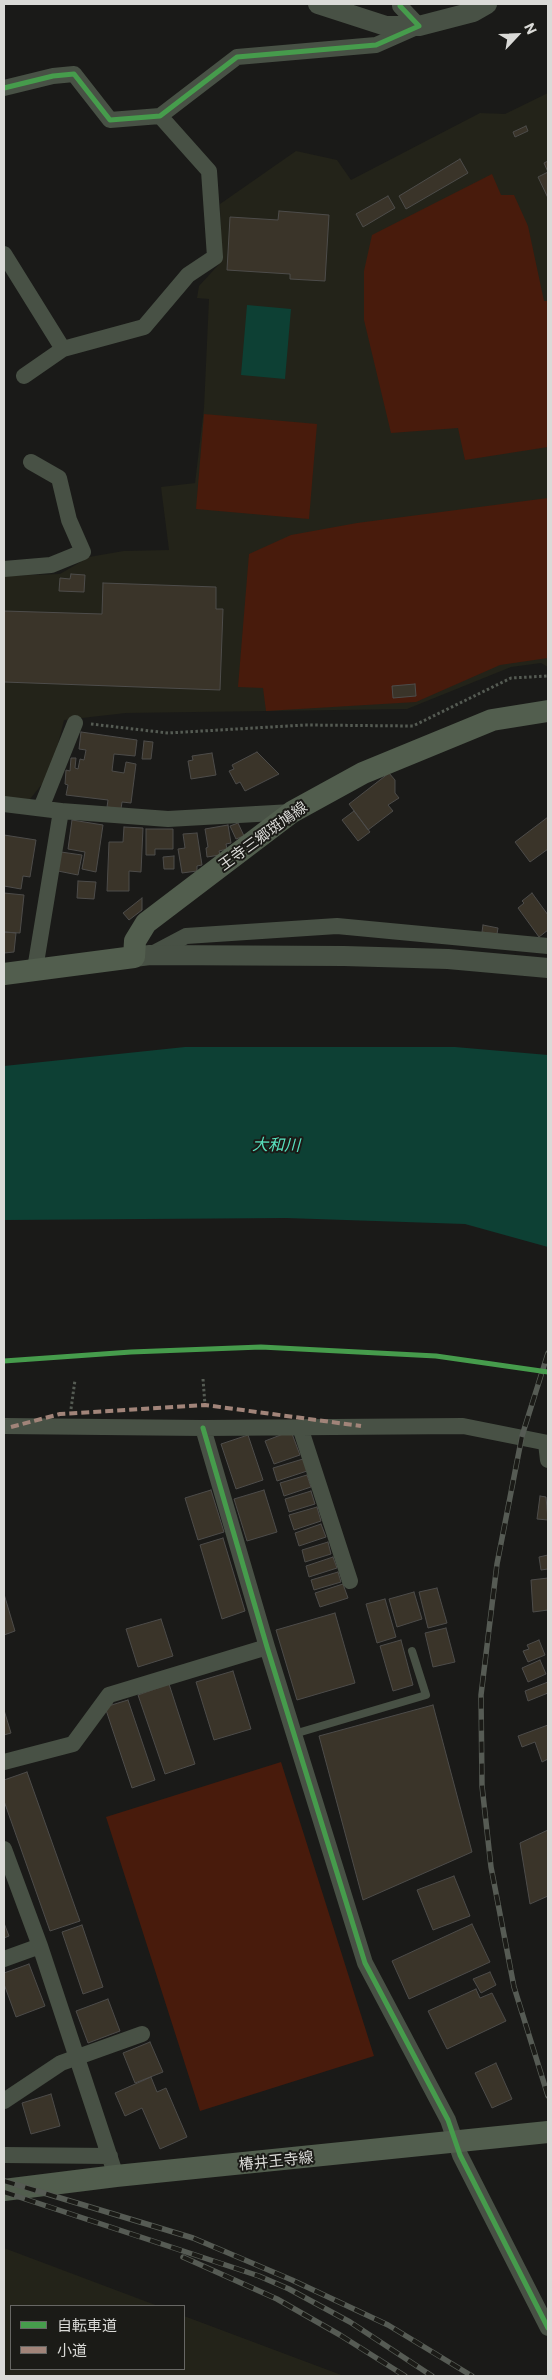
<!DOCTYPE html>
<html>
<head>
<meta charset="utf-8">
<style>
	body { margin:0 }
	#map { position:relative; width:552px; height:2380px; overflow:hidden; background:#1a1a18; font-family:Commissioner,"Noto Sans JP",sans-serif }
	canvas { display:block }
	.frame { position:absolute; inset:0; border:5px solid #dadad7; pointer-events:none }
	.legend { position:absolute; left:10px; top:2305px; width:175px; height:65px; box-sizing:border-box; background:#1b1b17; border:1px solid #676764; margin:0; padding:6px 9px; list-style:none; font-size:15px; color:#dadad7 }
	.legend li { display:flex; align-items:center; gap:10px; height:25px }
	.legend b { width:25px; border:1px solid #676764 }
	.north { position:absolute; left:492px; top:10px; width:50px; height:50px; -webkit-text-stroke:4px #1b1b17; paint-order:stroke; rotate:65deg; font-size:14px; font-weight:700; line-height:20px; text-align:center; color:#dadad7 }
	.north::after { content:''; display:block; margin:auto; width:18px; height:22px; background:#dadad7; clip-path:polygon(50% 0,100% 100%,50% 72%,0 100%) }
</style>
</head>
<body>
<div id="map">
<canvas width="552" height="2380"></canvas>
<div class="frame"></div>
<ul class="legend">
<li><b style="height:6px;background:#469c4c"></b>自転車道</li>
<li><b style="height:6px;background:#a18479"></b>小道</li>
</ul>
<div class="north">N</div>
</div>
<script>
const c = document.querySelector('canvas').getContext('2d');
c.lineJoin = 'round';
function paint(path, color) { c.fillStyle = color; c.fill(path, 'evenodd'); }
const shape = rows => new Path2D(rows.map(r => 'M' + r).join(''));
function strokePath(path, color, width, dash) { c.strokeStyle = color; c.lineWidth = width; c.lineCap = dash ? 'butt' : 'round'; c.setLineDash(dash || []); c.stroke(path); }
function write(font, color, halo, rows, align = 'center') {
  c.font = font + ' Commissioner,"Noto Sans JP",sans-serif'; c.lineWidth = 4; c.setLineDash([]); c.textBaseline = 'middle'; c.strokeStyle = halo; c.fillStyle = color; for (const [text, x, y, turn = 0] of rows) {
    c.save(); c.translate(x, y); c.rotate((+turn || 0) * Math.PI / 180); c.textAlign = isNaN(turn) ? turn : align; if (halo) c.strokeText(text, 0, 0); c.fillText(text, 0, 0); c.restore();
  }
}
paint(shape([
	[548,93,548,667,541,663,511,667,407,709,126,713,64,720,51,773,26,804,4,800,4,576,60,574,89,557,124,551,169,550,161,487,195,483,204,408,209,299,197,298,199,286,221,262,220,204,296,151,337,160,351,180,480,113,505,114],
	[4,2248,158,2306,11,2306,11,2369,184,2369,184,2316,344,2376,4,2376]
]), '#232319');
paint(shape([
	[492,174,501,195,514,195,528,226,544,301,548,301,548,447,465,460,458,428,391,433,364,320,364,271,372,235],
	[204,414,317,424,309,519,196,509],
	[548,498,548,658,500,665,416,702,266,711,263,688,238,687,249,554,291,535,357,523],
	[281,1762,374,2056,200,2111,106,1817]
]), '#481b0c');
paint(shape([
	[247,305,291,309,285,379,241,375],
	[185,1047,455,1047,548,1055,548,1247,465,1224,286,1218,4,1220,4,1066]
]), '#0d4034');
const building = shape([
	[526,126,528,131,515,137,513,132,526,126],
	[460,159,468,173,406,209,399,196,460,159],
	[548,161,548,198,538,177,548,172,544,163,548,161],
	[388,196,395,208,363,227,356,214,388,196],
	[279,211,329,215,325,281,290,279,290,274,227,270,230,217,278,220,279,211],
	[71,574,85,575,84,592,59,591,60,578,70,579,71,574],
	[103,583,216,587,216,609,223,609,220,690,4,682,4,611,102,614,103,583],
	[415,684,416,696,393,698,392,686,415,684],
	[81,732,137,740,135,756,114,754,112,771,124,773,126,762,136,764,131,803,122,802,121,809,107,807,108,800,66,795,68,785,65,784,66,770,70,771,71,758,76,758,75,768,78,769,80,759,84,760,86,750,79,749,81,732],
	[144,741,153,742,151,759,142,759,144,741],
	[257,752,279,774,245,791,240,782,236,784,229,771,234,769,232,765,257,752],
	[212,753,216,775,191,779,188,761,193,760,192,756,212,753],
	[389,773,395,780,395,793,399,798,388,805,393,811,368,830,349,804,389,773],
	[354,811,370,832,358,841,342,820,354,811],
	[548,817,548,849,530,862,515,842,548,817],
	[72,820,103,825,96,872,82,869,85,852,68,849,72,820],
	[238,823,244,836,236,839,230,826,238,823],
	[228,825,231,843,226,844,227,849,219,851,220,855,207,857,206,848,208,847,205,829,228,825],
	[124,827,143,828,141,872,129,871,129,891,107,891,109,842,123,842,124,827],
	[146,829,173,829,173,849,155,849,155,855,146,855,146,829],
	[197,833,202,865,197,866,197,871,182,873,178,849,185,848,183,834,197,833],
	[4,835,36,840,30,877,23,876,21,889,4,886,4,835],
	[61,852,82,855,78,875,58,871,61,852],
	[174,856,174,869,164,869,163,857,174,856],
	[78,881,96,882,94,899,77,898,78,881],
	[4,893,24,895,20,933,4,932,4,893],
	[532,893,548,915,548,930,539,937,518,908,524,903,522,901,532,893],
	[142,898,142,910,129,920,123,913,142,898],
	[483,925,498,928,497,934,482,932,483,925],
	[4,932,16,933,14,952,4,953,4,932],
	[291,1431,300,1455,274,1464,265,1441,291,1431],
	[248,1435,263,1480,236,1489,221,1444,248,1435],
	[303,1459,307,1471,277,1481,273,1468,303,1459],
	[307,1475,311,1487,284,1496,280,1483,307,1475],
	[211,1490,224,1532,198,1540,185,1498,211,1490],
	[264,1490,277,1532,247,1541,234,1499,264,1490],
	[311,1491,315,1504,289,1512,285,1499,311,1491],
	[540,1496,546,1497,548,1520,537,1519,540,1496],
	[317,1507,321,1521,294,1530,289,1515,317,1507],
	[321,1524,326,1537,299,1546,295,1533,321,1524],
	[223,1538,245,1611,222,1619,200,1545,223,1538],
	[328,1542,331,1554,305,1562,302,1550,328,1542],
	[548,1555,548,1569,541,1570,539,1557,548,1555],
	[333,1557,337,1568,309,1577,306,1566,333,1557],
	[338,1572,341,1582,314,1590,311,1580,338,1572],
	[548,1578,548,1610,533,1612,531,1580,548,1578],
	[343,1584,348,1598,320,1607,315,1593,343,1584],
	[437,1588,447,1623,428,1628,419,1592,437,1588],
	[414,1592,422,1619,397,1627,389,1599,414,1592],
	[4,1594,15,1631,4,1635,4,1594],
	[385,1599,396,1637,377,1643,366,1604,385,1599],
	[335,1613,355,1683,297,1700,276,1630,335,1613],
	[161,1619,173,1656,138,1667,126,1629,161,1619],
	[446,1628,455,1662,433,1667,425,1633,446,1628],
	[401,1640,413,1685,393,1691,380,1646,401,1640],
	[539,1640,545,1655,528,1662,523,1651,529,1649,527,1645,539,1640],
	[540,1660,546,1674,528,1682,522,1668,540,1660],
	[233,1671,251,1729,214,1740,196,1682,233,1671],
	[548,1682,548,1693,528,1701,525,1691,548,1682],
	[169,1684,195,1764,165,1774,138,1695,169,1684],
	[128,1700,155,1780,132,1788,105,1707,128,1700],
	[433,1705,472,1852,363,1900,319,1736,433,1705],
	[4,1710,11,1733,4,1735,4,1710],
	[548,1725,548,1759,542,1762,535,1742,522,1747,518,1736,548,1725],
	[27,1772,80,1921,50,1931,4,1801,4,1780,27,1772],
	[548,1830,548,1896,530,1904,520,1843,548,1830],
	[454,1876,470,1916,433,1930,417,1890,454,1876],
	[4,1923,9,1936,4,1938,4,1923],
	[472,1924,490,1962,409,1999,392,1961,472,1924],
	[82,1925,103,1987,83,1994,62,1932,82,1925],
	[29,1964,45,2006,16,2017,4,1984,4,1973,29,1964],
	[490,1972,496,1985,481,1993,473,1979,490,1972],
	[476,1989,480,1998,492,1993,506,2021,447,2049,428,2011,476,1989],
	[108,1999,120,2031,88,2043,76,2011,108,1999],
	[150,2042,163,2072,135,2083,123,2053,150,2042],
	[496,2063,512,2099,492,2108,475,2073,496,2063],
	[151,2077,157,2092,166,2088,187,2137,160,2149,142,2108,125,2116,115,2093,151,2077],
	[51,2094,60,2126,31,2134,22,2103,51,2094]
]);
paint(building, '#3a3429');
strokePath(building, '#4d4c4a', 1);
strokePath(shape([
	[91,724,168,733,305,725,413,726,511,678,548,676],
	[203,1379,205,1405],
	[71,1409,75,1380]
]), '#555b53', 3, [2.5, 2.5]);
strokePath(shape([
	[294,1734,426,1695,412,1651]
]), '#485145', 8);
strokePath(shape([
	[4,88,53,76,74,74,110,120,160,116,237,57,376,45,419,26,400,6,400,4],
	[4,254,63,349],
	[24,376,63,349,144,327,188,275,215,257,209,171,160,116],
	[4,569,51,565,83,552,69,520,59,478,31,462],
	[4,804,61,811,168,819,292,812],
	[41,808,75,723],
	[150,955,186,936,337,926,548,946],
	[35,969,61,811],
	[4,1426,203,1428,463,1426,548,1443],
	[300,1427,350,1581],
	[203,1428,267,1647,365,1963,448,2120,460,2155,548,2328],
	[546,1443,548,1460],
	[4,1762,73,1744,109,1695,267,1647],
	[4,1849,40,1946,116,2176],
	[4,1959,40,1946],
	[4,2101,61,2063,142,2034],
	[4,2155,110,2156]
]), '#485145', 16);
strokePath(shape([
	[318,4,386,26,419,26,473,12,487,4],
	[134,957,150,955,344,956,448,959,548,968]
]), '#485145', 20);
strokePath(shape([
	[4,974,134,957,135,941,146,923,292,812,363,773,492,720,548,711],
	[4,2190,116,2176,548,2132]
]), '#525e4e', 22);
const rail = shape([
	[548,1353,522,1436,497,1564,481,1695,482,1786,491,1867,514,1987,548,2096],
	[4,2181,193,2238,292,2280,388,2325,472,2376],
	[4,2192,259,2276,289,2289,350,2322,432,2376],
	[183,2257,277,2299,340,2335,405,2376]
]);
strokePath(rail, '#565b54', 5.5);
strokePath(rail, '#1b1b17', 4, [11]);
strokePath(shape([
	[11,1427,60,1414,205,1405,361,1426]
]), '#a18479', 4, [8, 4]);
strokePath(shape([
	[4,88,53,76,74,74,110,120,160,116,237,57,376,45,419,26,400,6,400,4],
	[4,1361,131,1352,261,1347,436,1356,548,1372],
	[203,1428,267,1647,365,1963,448,2120,460,2155,548,2328]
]), '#469c4c', 5);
write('15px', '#dadad7', '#1b1b17', [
	["王寺三郷斑鳩線",263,836,-36],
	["椿井王寺線",276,2161,-6]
]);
write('italic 16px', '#59e3c0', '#1b1b17', [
	["大和川",276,1145,1]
]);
</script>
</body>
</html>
